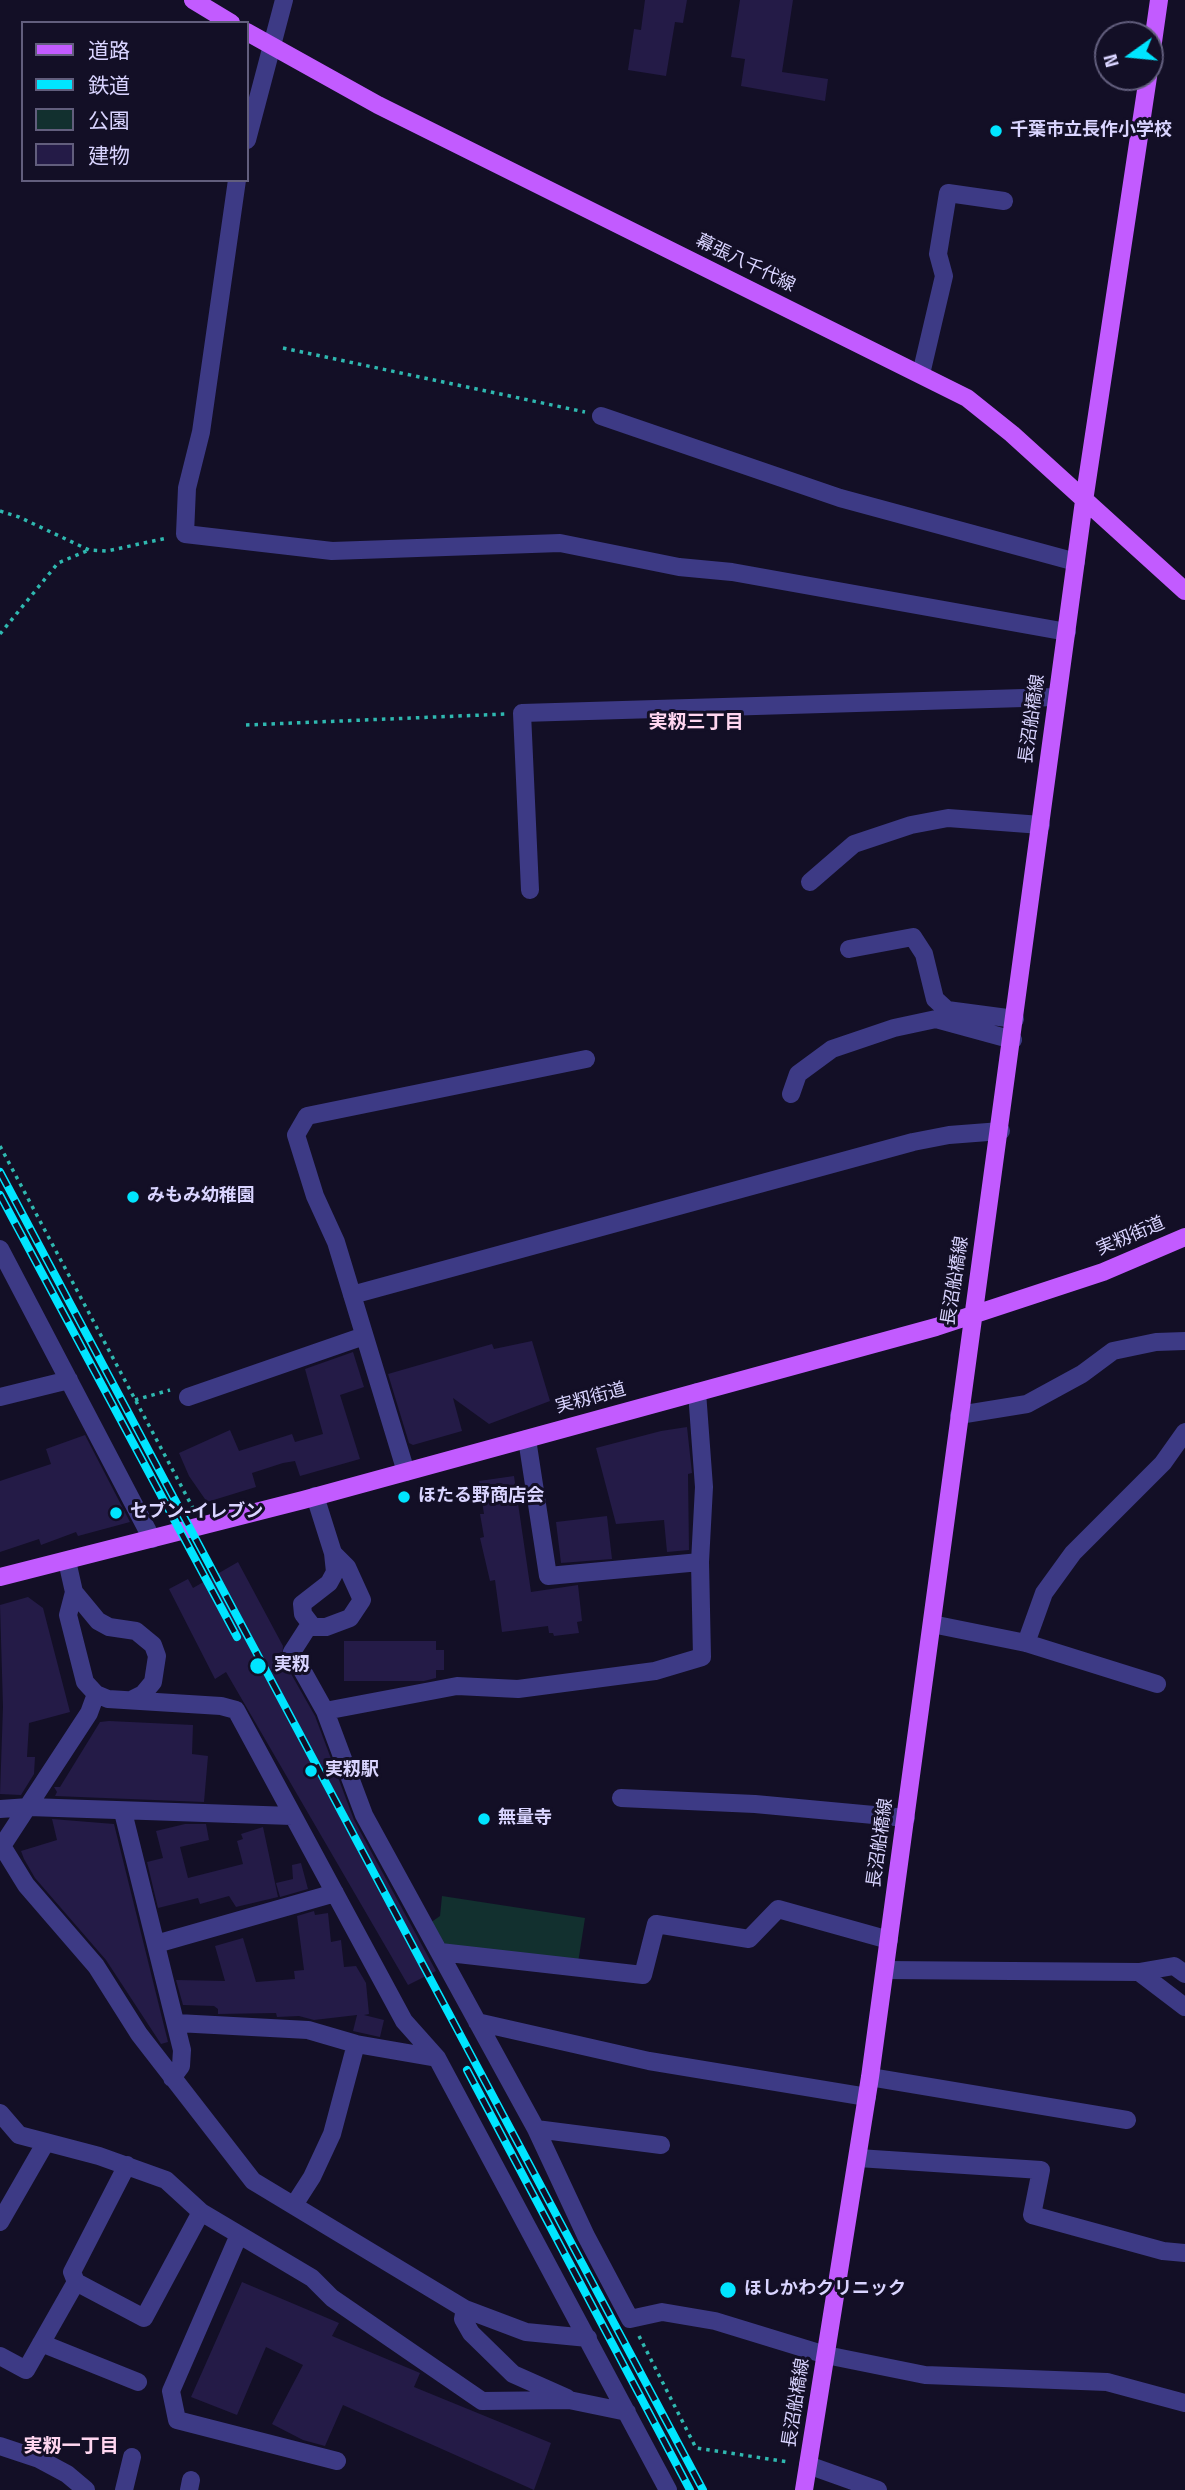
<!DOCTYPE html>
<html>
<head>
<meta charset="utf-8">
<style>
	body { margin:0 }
	#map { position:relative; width:1185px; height:2490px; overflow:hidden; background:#130f26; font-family:"Titillium Web","Noto Sans JP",sans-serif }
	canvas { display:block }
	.legend { position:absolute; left:21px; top:21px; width:228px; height:161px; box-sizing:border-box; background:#130f26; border:2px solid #625e7d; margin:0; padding:9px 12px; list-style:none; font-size:21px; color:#d9d4ff }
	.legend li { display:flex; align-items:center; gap:14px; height:35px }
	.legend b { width:35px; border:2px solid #625e7d }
	.north { position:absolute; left:1094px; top:21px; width:70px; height:70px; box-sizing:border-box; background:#130f26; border:2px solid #625e7d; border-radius:50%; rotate:255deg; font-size:19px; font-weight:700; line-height:28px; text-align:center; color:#d9d4ff }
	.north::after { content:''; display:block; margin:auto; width:24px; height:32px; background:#00e5ff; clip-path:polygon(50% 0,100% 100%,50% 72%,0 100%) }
</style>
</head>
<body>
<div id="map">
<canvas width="1185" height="2490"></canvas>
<ul class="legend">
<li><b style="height:9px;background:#c25bff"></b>道路</li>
<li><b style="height:9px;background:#00e5ff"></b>鉄道</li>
<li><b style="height:19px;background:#12302f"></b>公園</li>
<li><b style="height:19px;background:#241b47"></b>建物</li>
</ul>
<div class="north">N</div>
</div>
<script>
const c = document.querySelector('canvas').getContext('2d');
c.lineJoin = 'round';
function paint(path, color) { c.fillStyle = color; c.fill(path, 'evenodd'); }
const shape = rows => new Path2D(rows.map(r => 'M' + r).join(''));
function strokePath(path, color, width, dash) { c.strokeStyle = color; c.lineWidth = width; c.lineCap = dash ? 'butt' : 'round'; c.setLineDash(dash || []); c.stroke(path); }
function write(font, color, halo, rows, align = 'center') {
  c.font = font + ' "Titillium Web","Noto Sans JP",sans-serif'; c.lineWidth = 6; c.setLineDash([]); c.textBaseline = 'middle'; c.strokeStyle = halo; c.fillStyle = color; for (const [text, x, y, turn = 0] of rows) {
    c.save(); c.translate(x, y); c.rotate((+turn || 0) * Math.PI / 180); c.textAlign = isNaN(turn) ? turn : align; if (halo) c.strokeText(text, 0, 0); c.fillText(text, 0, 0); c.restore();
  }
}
paint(shape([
	[442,1896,585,1918,578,1963,443,1947,430,1923,440,1916]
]), '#12302f');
paint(shape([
	[645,0,687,0,683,23,675,22,666,76,628,70,634,29,641,30],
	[740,0,793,0,782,72,828,79,825,101,741,86,745,59,731,57],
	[532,1341,550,1401,489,1424,453,1398,462,1431,413,1445,409,1443,388,1374,492,1344,494,1349],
	[353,1352,364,1387,340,1395,360,1459,300,1476,295,1461,283,1463,252,1473,256,1487,207,1502,189,1476,179,1453,230,1430,239,1451,292,1434,295,1442,323,1434,305,1369],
	[687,1427,692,1473,688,1474,689,1550,667,1552,664,1520,616,1524,596,1448,661,1431],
	[85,1435,130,1522,78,1536,76,1532,41,1545,39,1539,0,1552,0,1481,51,1464,46,1449],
	[514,1476,531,1592,578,1585,582,1621,577,1622,579,1633,554,1636,553,1633,549,1633,548,1626,502,1632,495,1580,490,1581,480,1538,484,1537,480,1514,484,1514,479,1481],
	[607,1516,612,1559,561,1563,556,1522],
	[238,1562,283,1646,282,1658,315,1716,354,1820,436,1971,408,1985,226,1672,215,1679,169,1589,188,1579,193,1588],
	[28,1597,43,1608,70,1712,29,1723,27,1757,35,1757,34,1774,21,1795,0,1794,3,1707,0,1605],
	[344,1641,436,1641,436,1650,444,1650,444,1670,436,1670,436,1678,424,1681,344,1681],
	[109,1721,193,1725,192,1754,208,1756,204,1802,55,1796,57,1792,54,1787,60,1787,100,1722],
	[52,1819,114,1824,168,2042,161,2044,106,1960,35,1878,24,1859,21,1851,57,1840],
	[185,1824,206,1824,209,1840,180,1847,188,1878,243,1864,237,1841,243,1839,241,1834,263,1827,278,1897,236,1907,229,1896,200,1904,198,1898,158,1908,147,1862,163,1858,156,1831],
	[301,1863,308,1889,280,1897,276,1883,293,1879,292,1865],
	[314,1911,315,1915,328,1913,331,1942,341,1940,344,1967,356,1966,366,1983,369,2014,364,2015,384,2020,380,2037,353,2031,357,2015,314,2020,299,2016,277,2017,276,2013,218,2014,218,2009,214,2006,183,2005,176,1980,225,1981,215,1946,243,1938,256,1982,295,1979,294,1971,304,1970,297,1916],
	[242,2282,339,2323,332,2336,420,2373,414,2387,551,2443,534,2490,343,2405,325,2446,303,2440,272,2424,303,2365,266,2347,237,2415,191,2397]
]), '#241b47');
strokePath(shape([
	[283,348,585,412],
	[0,511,19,517,89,550,107,551,167,538],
	[0,634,58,563,89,550],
	[246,725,506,714],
	[0,1146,194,1510],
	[135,1400,170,1390],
	[639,2336,696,2448,789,2462]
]), '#2fb8b0', 3.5, [3.5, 5]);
strokePath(shape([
	[247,140,284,0],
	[237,180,201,432,187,488,185,534,332,551,560,543,679,567,732,572,1067,632],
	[921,374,944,276,938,254,948,193,1004,201],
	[601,416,840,498,1076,562],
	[810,882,854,844,911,825,948,818,1041,825],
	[530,890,522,713,1057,697],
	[849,949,913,937,924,954,935,999,947,1010,1015,1019],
	[791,1094,798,1074,832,1049,894,1028,936,1019,1013,1040],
	[0,1249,152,1539],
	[352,1295,913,1142,949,1135,1001,1131],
	[0,1397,69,1380],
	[188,1397,364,1336],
	[959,1415,1027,1404,1082,1374,1113,1351,1156,1342,1185,1341],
	[527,1439,548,1576,700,1562,704,1487,697,1392],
	[406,1472,336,1242,315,1196,296,1135,307,1116,586,1059],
	[315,1496,333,1553,335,1572,329,1583,302,1604,303,1614,313,1627,326,1627,350,1618,362,1600,347,1567,333,1553],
	[67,1561,74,1592,68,1615,85,1682,96,1694,108,1699,221,1706,236,1710,404,2021,437,2058,668,2490],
	[74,1592,98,1621,109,1627,136,1631,153,1645,157,1656,153,1682,143,1694,131,1700],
	[310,1624,292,1652,325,1711,364,1815,536,2129,586,2236,630,2319,662,2312,715,2321,826,2355,925,2375,1107,2382,1185,2403],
	[932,1624,1026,1643,1157,1684],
	[1026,1643,1044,1593,1073,1553,1163,1463,1185,1432],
	[325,1711,457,1686,518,1689,655,1671,702,1657,700,1562],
	[621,1798,755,1804,906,1818],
	[0,1809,29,1807,292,1816],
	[123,1812,182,2050,181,2066,172,2078],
	[2,1846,26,1885,96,1966,139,2034,253,2181,465,2309,526,2332,588,2338],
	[0,1849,89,1713,96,1694],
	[156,1944,335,1893],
	[440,1952,643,1975,656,1924,749,1939,778,1909,889,1940],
	[885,1970,1139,1972,1174,1966,1185,1974],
	[1139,1972,1185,2007],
	[477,2022,649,2061,867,2097],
	[177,2023,308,2030,356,2044,437,2058],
	[870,2077,1127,2120],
	[0,2113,19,2135,99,2156,166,2180,201,2212,312,2278,332,2298,482,2401,569,2400,627,2412],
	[536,2129,661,2145],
	[858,2158,1041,2170,1032,2215,1163,2251,1185,2253],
	[127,2165,72,2272,76,2282,144,2318,201,2212],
	[294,2205,312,2177,332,2134,356,2044],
	[0,2222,46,2142],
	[238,2237,171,2391,177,2420,337,2461],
	[465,2309,463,2319,471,2333,513,2374,567,2398],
	[41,2343,138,2382],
	[0,2356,26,2370,76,2282],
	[0,2446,39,2459,67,2474,86,2490],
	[808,2465,878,2490],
	[124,2490,132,2457],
	[189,2490,191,2480]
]), '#3d3a85', 18);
strokePath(shape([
	[193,0,231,23],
	[247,32,378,105,967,398,1012,434,1185,591],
	[1150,63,1159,0],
	[0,1577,303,1500,936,1327,1103,1272,1185,1237],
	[804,2490,870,2077,1084,501,1148,77]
]), '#c25bff', 18);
const rail = shape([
	[0,1172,703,2490],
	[0,1195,237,1637],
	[467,2070,690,2490]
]);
strokePath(rail, '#00e5ff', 8);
strokePath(rail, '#130f26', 5, [16]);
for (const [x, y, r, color] of [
	[996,131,7,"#00e5ff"],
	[133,1197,7,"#00e5ff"],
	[404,1497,7,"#00e5ff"],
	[116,1513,7,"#00e5ff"],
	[258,1666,9,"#00e5ff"],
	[311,1771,7,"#00e5ff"],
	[484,1819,7,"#00e5ff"],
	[728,2290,9,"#00e5ff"]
]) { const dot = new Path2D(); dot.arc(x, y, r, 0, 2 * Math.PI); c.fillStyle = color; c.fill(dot); strokePath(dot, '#130f26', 2.5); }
write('bold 18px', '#d9d4ff', '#130f26', [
	["千葉市立長作小学校",1010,131],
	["みもみ幼稚園",147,1197],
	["ほたる野商店会",418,1497],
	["セブン-イレブン",130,1513],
	["実籾",274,1666],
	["実籾駅",325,1771],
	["無量寺",498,1819],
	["ほしかわクリニック",744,2290]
], 'left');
write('18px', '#d9d4ff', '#130f26', [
	["幕張八千代線",745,264,26],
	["長沼船橋線",1033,719,-82],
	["実籾街道",1131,1237,-23],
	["長沼船橋線",956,1281,-81],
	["実籾街道",591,1399,-15],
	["長沼船橋線",881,1843,-82],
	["長沼船橋線",797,2403,-81]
]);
write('bold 19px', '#ffd6f0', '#130f26', [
	["実籾三丁目",696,723],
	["実籾一丁目",71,2447]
]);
</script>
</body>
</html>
